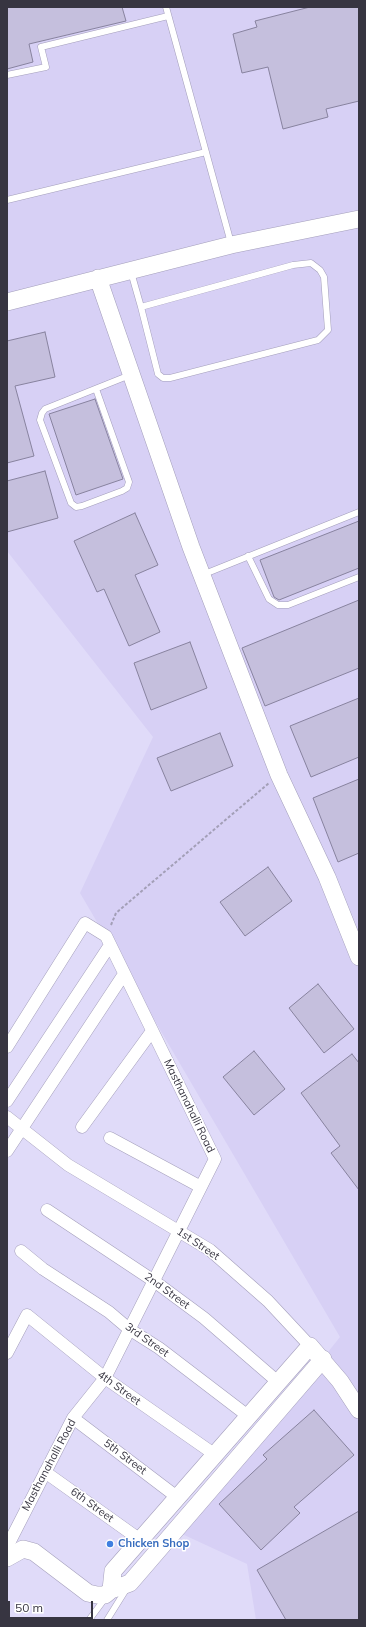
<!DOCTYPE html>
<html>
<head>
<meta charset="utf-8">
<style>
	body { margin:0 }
	#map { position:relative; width:366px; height:1627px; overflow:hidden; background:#e0dbf9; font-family:Mulish,sans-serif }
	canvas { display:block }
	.frame { position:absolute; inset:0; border:8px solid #373541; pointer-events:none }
	.scale { position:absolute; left:8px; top:1601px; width:85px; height:18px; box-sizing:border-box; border:2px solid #373541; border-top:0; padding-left:5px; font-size:12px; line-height:14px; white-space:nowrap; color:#373541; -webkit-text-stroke:3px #fff; paint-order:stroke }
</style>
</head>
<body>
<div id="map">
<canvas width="366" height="1627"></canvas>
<div class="frame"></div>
<div class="scale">50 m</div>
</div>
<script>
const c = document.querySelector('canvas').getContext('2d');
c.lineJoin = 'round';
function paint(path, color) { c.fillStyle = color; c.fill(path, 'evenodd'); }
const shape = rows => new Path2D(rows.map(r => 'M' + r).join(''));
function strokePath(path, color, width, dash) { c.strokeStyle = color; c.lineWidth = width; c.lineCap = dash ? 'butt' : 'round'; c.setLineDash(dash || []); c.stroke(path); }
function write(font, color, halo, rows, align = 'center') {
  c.font = font + ' Mulish,sans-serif'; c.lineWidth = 3; c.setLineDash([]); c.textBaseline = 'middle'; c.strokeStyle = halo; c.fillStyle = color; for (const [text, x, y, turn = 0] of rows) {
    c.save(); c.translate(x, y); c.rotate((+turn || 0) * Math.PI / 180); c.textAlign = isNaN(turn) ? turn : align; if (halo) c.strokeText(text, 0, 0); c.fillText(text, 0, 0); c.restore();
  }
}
paint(shape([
	[7,7,359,7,359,1620,256,1620,247,1564,182,1534,340,1337,80,893,153,737,7,551]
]), '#d7d0f5');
const building = shape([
	[7,7,122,7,126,21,29,44,33,62,7,69,7,7],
	[310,7,359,7,359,101,326,109,328,117,283,129,268,67,242,73,233,34,257,27,255,21,310,7],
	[45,332,55,377,15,386,34,456,7,463,7,341,45,332],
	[95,399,123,479,76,495,49,414,95,399],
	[45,471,58,518,7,532,7,481,45,471],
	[135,513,158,565,135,575,160,632,129,646,104,589,97,592,74,541,135,513],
	[359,521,359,568,279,600,274,597,260,560,359,521],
	[359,600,359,668,265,706,242,648,359,600],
	[190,642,207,688,151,710,134,663,190,642],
	[359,698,359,757,311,777,290,726,359,698],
	[220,733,233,766,171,791,157,758,220,733],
	[359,779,359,853,338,862,313,798,359,779],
	[268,867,292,901,245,936,220,902,268,867],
	[318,984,354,1029,324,1053,289,1008,318,984],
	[254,1051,285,1089,254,1115,223,1077,254,1051],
	[352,1054,359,1063,359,1190,331,1153,340,1146,301,1093,352,1054],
	[314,1410,354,1455,294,1507,300,1513,261,1550,219,1504,267,1459,263,1455,314,1410],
	[359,1511,359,1620,286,1620,257,1570,359,1511]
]);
paint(building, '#c5bfdd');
strokePath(building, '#88839f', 1);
const lane = shape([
	[166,7,231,243],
	[7,75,46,67,41,47,168,16],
	[7,200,206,152],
	[131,272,141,307,293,265,311,263,320,270,324,277,328,330,318,340,170,378,163,378,158,374,141,307],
	[96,389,129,482,127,488,122,491,82,506,76,507,71,503,40,420,42,413,45,409,130,375],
	[248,556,269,599,278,605,288,605,359,577],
	[202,575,359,512],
	[89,1620,106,1597],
	[107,1620,127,1588]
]);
const street = shape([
	[7,1047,85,923,106,936,215,1159,105,1378,73,1418,7,1547],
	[7,1101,110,945],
	[7,1117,68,1165,210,1250,268,1301,310,1346],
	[82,1127,152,1031],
	[110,1138,201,1187],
	[7,1151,124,974],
	[47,1210,154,1281,204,1318,278,1382],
	[21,1251,43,1269,109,1312,129,1329,159,1348,248,1416],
	[7,1353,27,1315,105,1378,214,1454],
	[73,1418,177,1497],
	[45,1472,139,1539]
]);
const secondary = shape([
	[98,278,191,547,279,775,327,877,359,957],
	[7,302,231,245,359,219],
	[7,1558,23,1549,34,1552,88,1593,97,1595,105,1595,111,1590,130,1583,323,1359],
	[111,1590,113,1571,310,1346,340,1381,359,1410]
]);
strokePath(lane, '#a49fbb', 7);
strokePath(street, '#a49fbb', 13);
strokePath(secondary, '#a49fbb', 18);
strokePath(shape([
	[111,925,116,913,269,783]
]), '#a39fb7', 2, [3, 2]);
strokePath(lane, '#fff', 6);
strokePath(street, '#fff', 12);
strokePath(secondary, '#fff', 17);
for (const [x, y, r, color] of [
	[110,1544,4,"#3f7fe0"]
]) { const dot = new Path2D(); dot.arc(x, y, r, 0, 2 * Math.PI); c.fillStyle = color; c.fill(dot); strokePath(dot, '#fff', 1.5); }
write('11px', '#373541', '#fff', [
	["Masthanahalli Road",189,1106,64],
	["1st Street",198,1244,34],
	["2nd Street",167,1291,36],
	["3rd Street",147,1340,35],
	["4th Street",119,1388,36],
	["5th Street",125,1457,37],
	["Masthanahalli Road",49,1465,-62],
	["6th Street",92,1505,36]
]);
write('bold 11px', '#366cbe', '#fff', [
	["Chicken Shop",118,1544]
], 'left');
</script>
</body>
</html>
